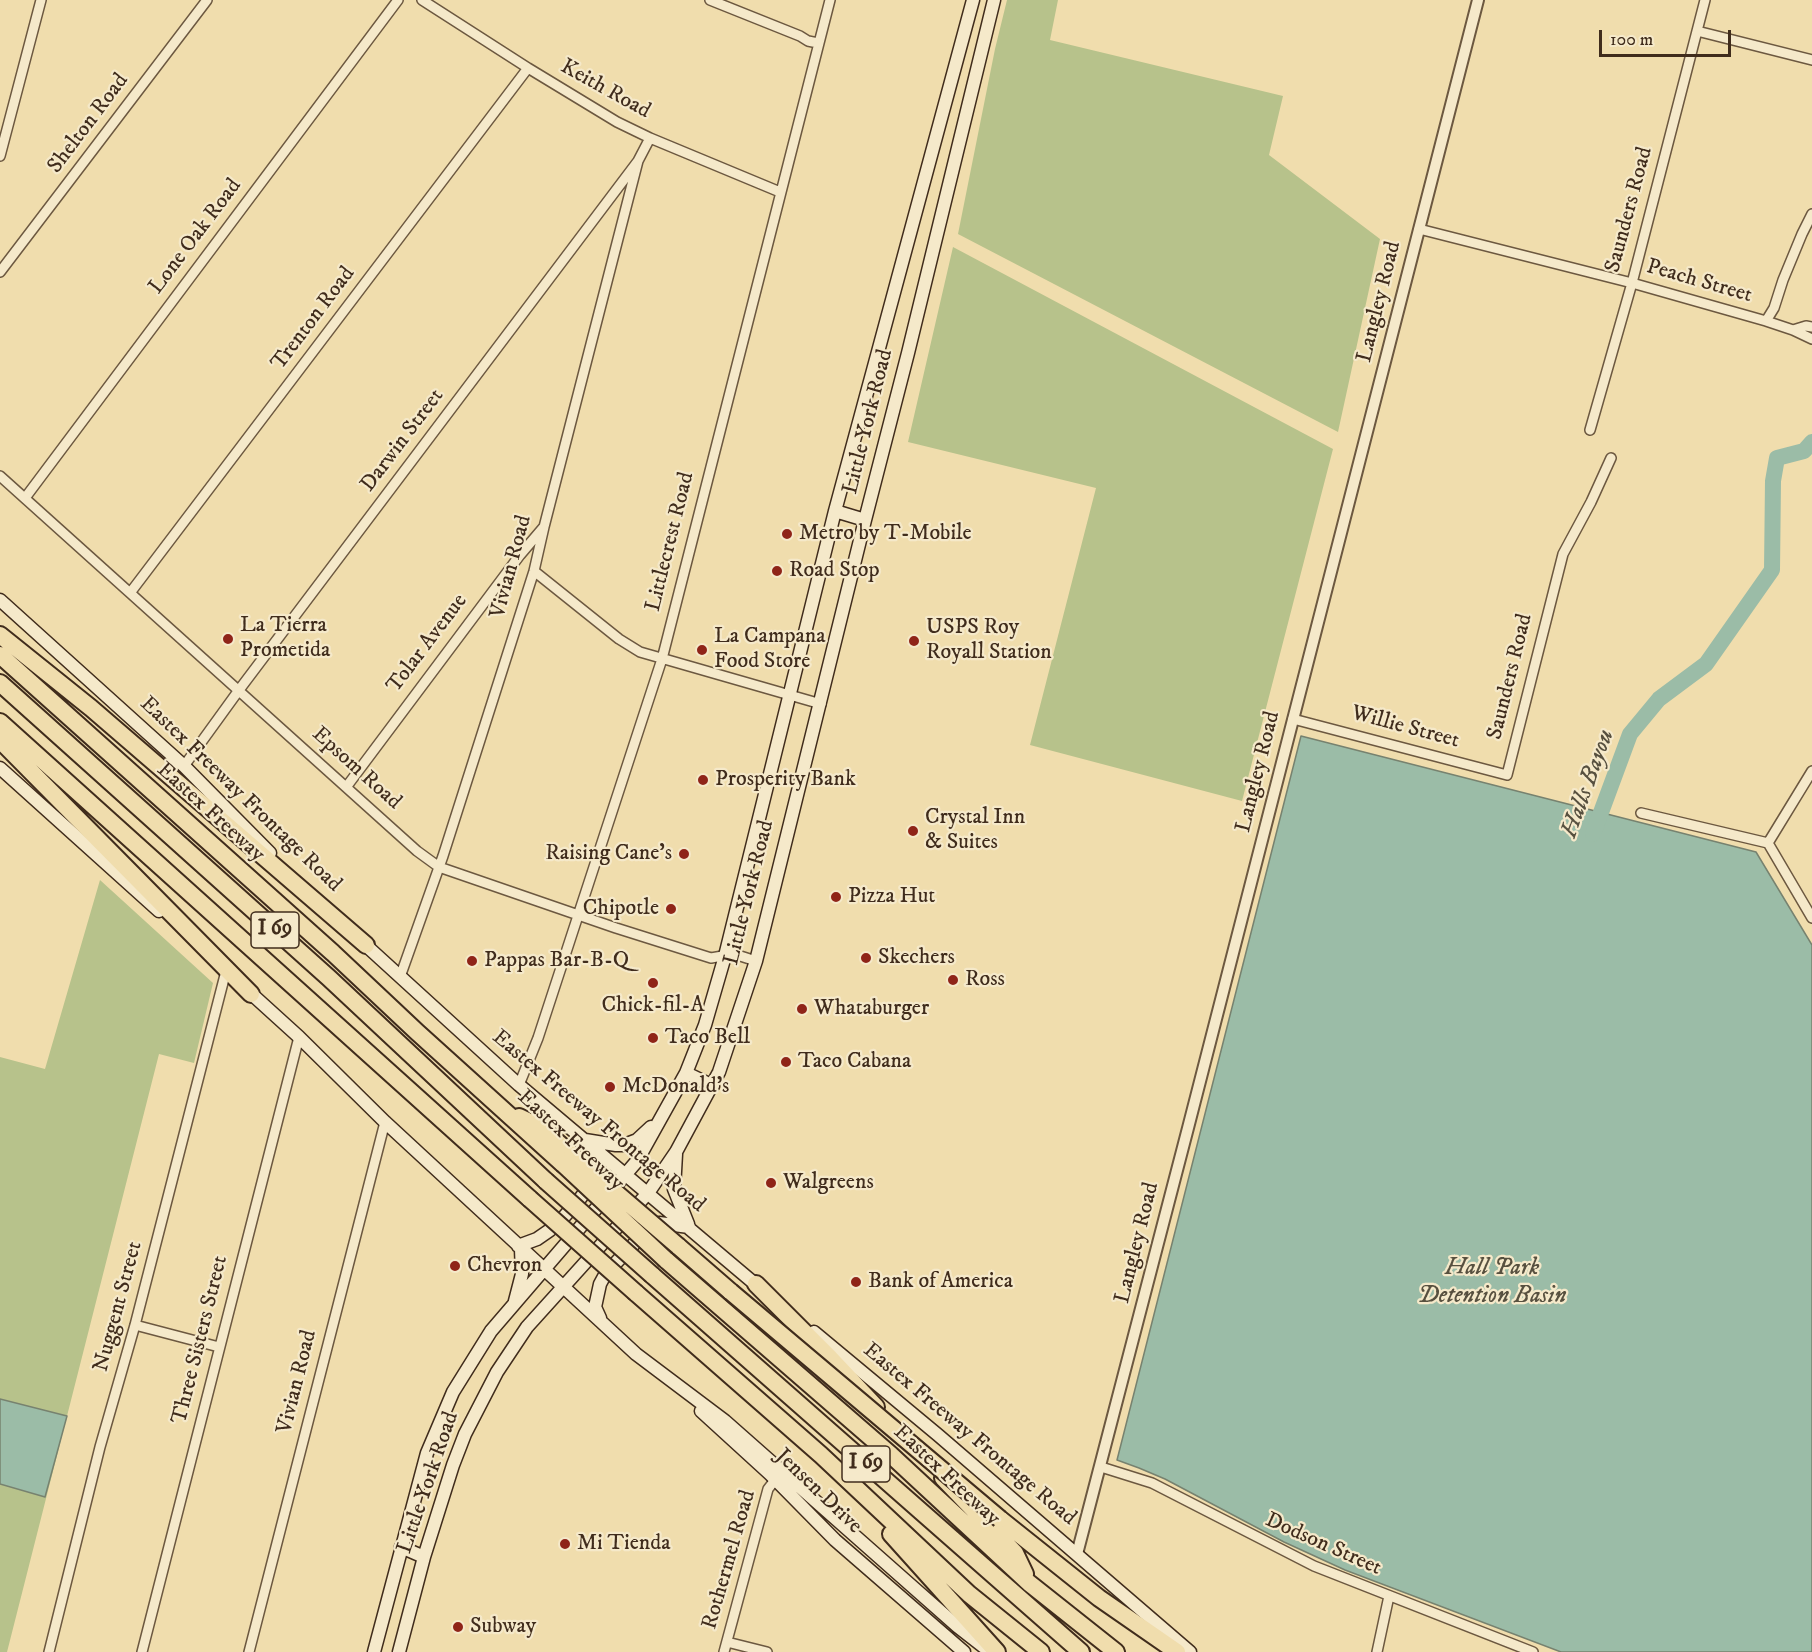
<!DOCTYPE html>
<html>
<head>
<meta charset="utf-8">
<style>
	body { margin:0 }
	#map { position:relative; width:1812px; height:1652px; overflow:hidden; background:#f0ddad; font-family:"IM FELL DW Pica",serif }
	canvas { display:block }
	.scale { position:absolute; left:1599px; top:30px; width:132px; height:27px; box-sizing:border-box; border:3px solid #402c1c; border-top:0; padding-left:8px; font-size:18px; line-height:21px; white-space:nowrap; color:#402c1c; -webkit-text-stroke:4px #f5e9ca; paint-order:stroke }
</style>
</head>
<body>
<div id="map">
<canvas width="1812" height="1652"></canvas>
<div class="scale">100 m</div>
</div>
<script>
const c = document.querySelector('canvas').getContext('2d');
c.lineJoin = 'round';
function paint(path, color) { c.fillStyle = color; c.fill(path, 'evenodd'); }
const shape = rows => new Path2D(rows.map(r => 'M' + r).join(''));
function strokePath(path, color, width, dash) { c.strokeStyle = color; c.lineWidth = width; c.lineCap = dash ? 'butt' : 'round'; c.setLineDash(dash || []); c.stroke(path); }
function write(font, color, halo, rows, align = 'center') {
  c.font = font + ' "IM FELL DW Pica",serif'; c.lineWidth = 4.5; c.setLineDash([]); c.textBaseline = 'middle'; c.strokeStyle = halo; c.fillStyle = color; for (const [text, x, y, turn = 0] of rows) {
    c.save(); c.translate(x, y); c.rotate((+turn || 0) * Math.PI / 180); c.textAlign = isNaN(turn) ? turn : align; if (halo) c.strokeText(text, 0, 0); c.fillText(text, 0, 0); c.restore();
  }
}
paint(shape([
	[1007,0,1058,0,1050,40,1283,96,1269,155,1380,239,1338,432,958,234,995,49],
	[953,247,1333,449,1242,801,1030,745,1096,488,908,442],
	[100,880,213,983,194,1063,159,1054,7,1652,0,1652,0,1057,45,1069]
]), '#b7c28b');
const water = shape([
	[1301,736,1756,852,1812,945,1812,1652,1561,1652,1345,1570,1284,1542,1165,1479,1139,1468,1117,1460,1301,736],
	[0,1399,67,1416,45,1497,0,1484,0,1399]
]);
paint(water, '#9bbca7');
strokePath(water, '#77826f', 1.5);
strokePath(shape([
	[1593,834,1630,734,1659,699,1706,664,1772,570,1773,481,1777,458,1804,451,1812,442]
]), '#9bbca7', 16);
const minor = shape([
	[422,0,528,68,617,122,650,138,780,192],
	[710,0,800,36,808,41,818,43],
	[1697,31,1812,60],
	[0,156,41,0],
	[1419,229,1632,283,1766,321,1793,330,1812,339],
	[0,272,207,0],
	[1766,321,1774,308,1783,280,1802,234,1812,214],
	[1793,330,1806,326,1812,327],
	[1590,430,1632,283,1705,0],
	[0,476,417,851,439,867,616,928,711,958,734,954,756,961],
	[25,498,398,0],
	[534,571,619,639,640,652,821,704],
	[130,593,528,68],
	[1293,719,1507,775,1563,554,1591,502,1611,458],
	[184,766,239,690,638,161,650,138],
	[347,786,520,555,543,528],
	[1641,813,1768,843,1812,918],
	[1768,843,1812,771],
	[400,977,443,856,534,571,544,527,638,161],
	[519,1085,538,1038,662,659,830,0],
	[135,1325,219,1347],
	[1101,1467,1152,1483,1314,1566,1533,1652],
	[727,1642,767,1652],
	[49,1652,100,1447,135,1325,226,971],
	[142,1652,299,1037],
	[249,1652,385,1122],
	[724,1652,768,1489,775,1480],
	[1377,1652,1389,1596]
]);
const tertiary = shape([
	[1077,1554,1188,1128,1478,0]
]);
const secondary = shape([
	[835,511,865,520],
	[0,600,184,766,270,853],
	[0,768,159,911],
	[360,940,519,1085,761,1289],
	[245,988,299,1037,385,1122,636,1354,725,1421,957,1626,989,1651],
	[686,1073,713,1086],
	[585,1140,616,1145,624,1145,637,1140,651,1127],
	[676,1154,674,1189,688,1224],
	[518,1246,537,1239,550,1230,562,1219,579,1200,591,1184,597,1168,598,1158,595,1148],
	[515,1301,522,1274,521,1249],
	[600,1318,595,1307,600,1284,606,1273,634,1244,659,1223,689,1227],
	[814,1332,938,1435,1190,1652],
	[701,1411,770,1474,835,1540,964,1652],
	[401,1547,424,1557],
	[374,1652,427,1453,453,1392,491,1331,637,1161,686,1073,705,1025,725,956,835,511,973,0],
	[399,1652,424,1557,453,1465,465,1434,497,1372,527,1327,648,1193,676,1152,719,1072,756,961,865,520,908,353,994,0]
]);
const motorway = shape([
	[0,635,91,708,366,945],
	[0,655,333,953,417,1032,563,1164],
	[0,683,329,978,546,1181],
	[0,722,530,1199],
	[0,740,251,994],
	[519,1117,540,1127,572,1155],
	[678,1246,731,1292],
	[666,1260,891,1455,1029,1583,1116,1652],
	[652,1275,1081,1652],
	[756,1284,830,1358,876,1407],
	[636,1293,821,1455,969,1594,1041,1652],
	[943,1478,1015,1553,1025,1574],
	[1000,1519,1099,1598,1177,1652],
	[891,1534,997,1652]
]);
strokePath(minor, '#6c5840', 12);
strokePath(tertiary, '#6c5840', 14);
strokePath(secondary, '#402c1c', 15);
strokePath(motorway, '#402c1c', 20);
strokePath(minor, '#f5e9ca', 9);
strokePath(tertiary, '#f5e9ca', 10);
strokePath(secondary, '#f5e9ca', 12);
strokePath(motorway, '#f0ddad', 16);
const motorwayBridge = shape([
	[572,1155,678,1246],
	[563,1164,666,1260],
	[546,1181,652,1275],
	[530,1199,636,1293],
	[731,1292,1000,1519]
]);
strokePath(motorwayBridge, '#402c1c', 20, []);
strokePath(motorwayBridge, '#f0ddad', 16);
for (const [x, y, r, color] of [
	[787,534,6,"#8f2418"],
	[777,571,6,"#8f2418"],
	[228,639,6,"#8f2418"],
	[914,641,6,"#8f2418"],
	[702,650,6,"#8f2418"],
	[703,780,6,"#8f2418"],
	[913,831,6,"#8f2418"],
	[684,854,6,"#8f2418"],
	[836,897,6,"#8f2418"],
	[671,909,6,"#8f2418"],
	[866,958,6,"#8f2418"],
	[472,961,6,"#8f2418"],
	[953,980,6,"#8f2418"],
	[653,983,6,"#8f2418"],
	[802,1009,6,"#8f2418"],
	[653,1038,6,"#8f2418"],
	[786,1062,6,"#8f2418"],
	[610,1087,6,"#8f2418"],
	[771,1183,6,"#8f2418"],
	[455,1266,6,"#8f2418"],
	[856,1282,6,"#8f2418"],
	[565,1544,6,"#8f2418"],
	[458,1627,6,"#8f2418"]
]) { const dot = new Path2D(); dot.arc(x, y, r, 0, 2 * Math.PI); c.fillStyle = color; c.fill(dot); strokePath(dot, '#f5e9ca', 2); }
for (const [x, y, w] of [
	[275,930,48],
	[866,1464,48]
]) { const box = new Path2D(); box.roundRect(x - w / 2, y - 18, w, 36, 4.5); c.fillStyle = '#f5e9ca'; c.fill(box); strokePath(box, '#402c1c', 1.5); }
write('bold 21px', '#402c1c', null, [
	["I 69",275,930],
	["I 69",866,1464]
]);
write('22px', '#402c1c', '#f5e9ca', [
	["Keith Road",605,90,29],
	["Shelton Road",89,124,-53],
	["Saunders Road",1630,210,-75],
	["Lone Oak Road",196,237,-53],
	["Peach Street",1699,282,16],
	["Langley Road",1380,302,-76],
	["Trenton Road",314,319,-53],
	["Little York Road",869,422,-76],
	["Darwin Street",403,441,-53],
	["Littlecrest Road",671,542,-76],
	["Vivian Road",512,567,-75],
	["Tolar Avenue",428,644,-53],
	["Saunders Road",1511,677,-76],
	["Willie Street",1405,728,15],
	["Epsom Road",356,769,42],
	["Langley Road",1259,772,-76],
	["Eastex Freeway Frontage Road",240,795,44],
	["Eastex Freeway",210,813,42],
	["Little York Road",750,893,-76],
	["Eastex Freeway Frontage Road",598,1122,40],
	["Eastex Freeway",570,1141,43],
	["Langley Road",1138,1243,-76],
	["Nuggent Street",119,1307,-75],
	["Three Sisters Street",201,1340,-76],
	["Vivian Road",298,1382,-76],
	["Eastex Freeway Frontage Road",969,1435,40],
	["Eastex Freeway",946,1476,43],
	["Little York Road",429,1483,-71],
	["Jensen Drive",818,1492,44],
	["Dodson Street",1323,1545,24],
	["Rothermel Road",730,1560,-74]
]);
write('22px', '#402c1c', '#f5e9ca', [
	["Metro by T-Mobile",799,534],
	["Road Stop",789,571],
	["La Tierra",240,626],
	["Prometida",240,651],
	["USPS Roy",926,628],
	["Royall Station",926,653],
	["La Campana",714,637],
	["Food Store",714,662],
	["Prosperity Bank",715,780],
	["Crystal Inn",925,818],
	["& Suites",925,843],
	["Raising Cane's",672,854,"right"],
	["Pizza Hut",848,897],
	["Chipotle",659,909,"right"],
	["Skechers",878,958],
	["Pappas Bar-B-Q",484,961],
	["Ross",965,980],
	["Chick-fil-A",653,1006,"center"],
	["Whataburger",814,1009],
	["Taco Bell",665,1038],
	["Taco Cabana",798,1062],
	["McDonald's",622,1087],
	["Walgreens",783,1183],
	["Chevron",467,1266],
	["Bank of America",868,1282],
	["Mi Tienda",577,1544],
	["Subway",470,1627]
], 'left');
write('italic 24px', '#57503f', '#f5e9ca', [
	["Halls Bayou",1589,784,-70],
	["Hall Park",1492,1269],
	["Detention Basin",1492,1297]
]);
</script>
</body>
</html>
